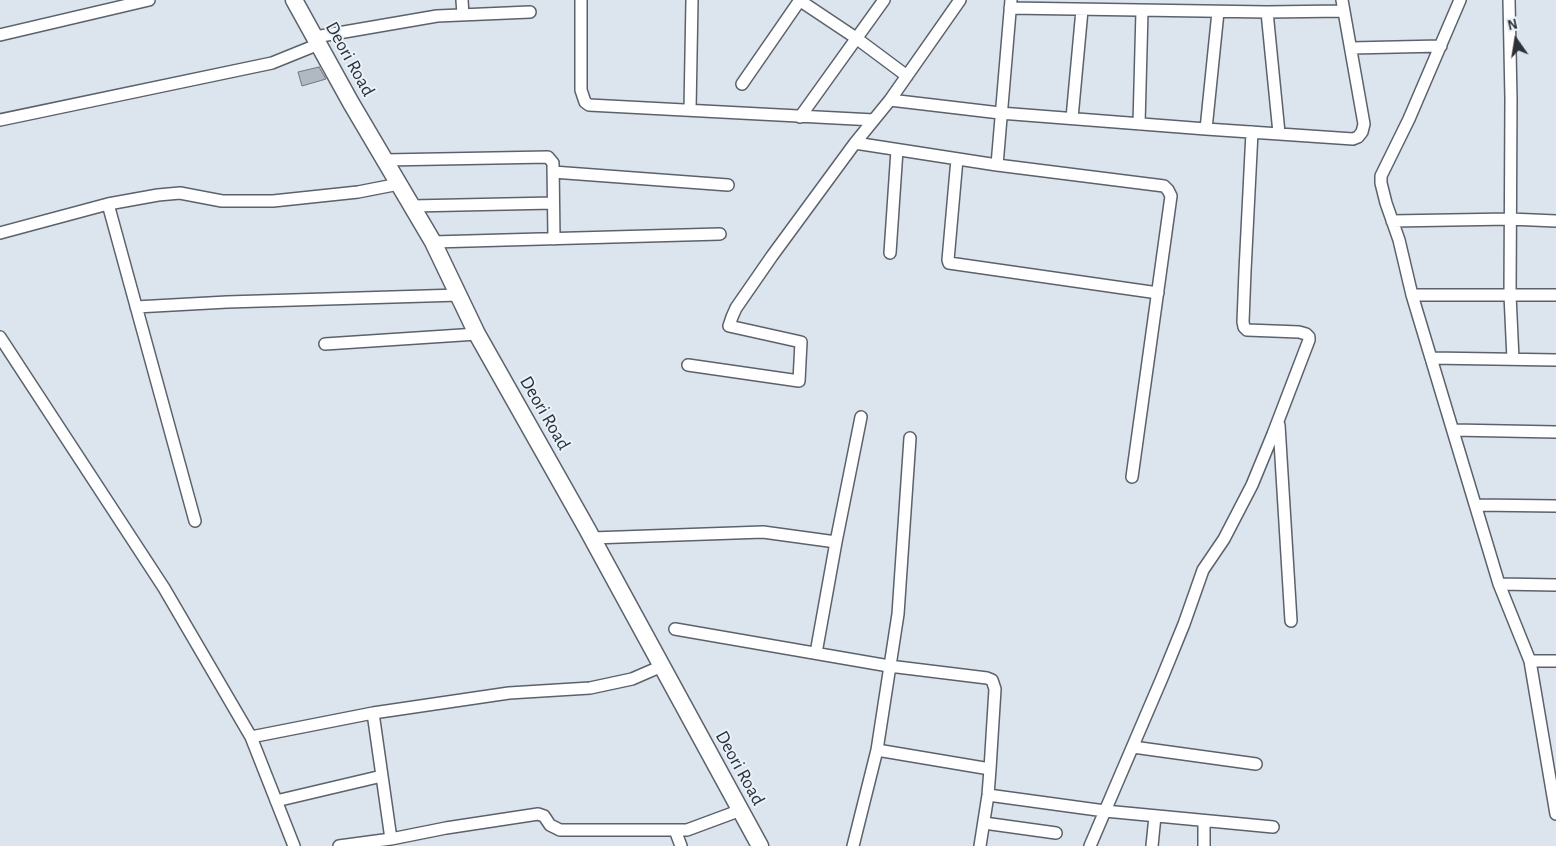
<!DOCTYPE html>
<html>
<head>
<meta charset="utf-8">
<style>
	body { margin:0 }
	#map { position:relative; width:1556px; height:846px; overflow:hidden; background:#dce4ee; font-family:"Alegreya Sans",sans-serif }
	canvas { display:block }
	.north { position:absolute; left:1491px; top:15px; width:50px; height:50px; -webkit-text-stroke:4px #e9f1fb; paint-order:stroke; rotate:347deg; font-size:14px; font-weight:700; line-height:20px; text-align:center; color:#2d3034 }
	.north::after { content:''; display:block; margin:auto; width:18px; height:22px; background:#2d3034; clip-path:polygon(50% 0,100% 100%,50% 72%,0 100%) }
</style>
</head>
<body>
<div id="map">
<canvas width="1556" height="846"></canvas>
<div class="north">N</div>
</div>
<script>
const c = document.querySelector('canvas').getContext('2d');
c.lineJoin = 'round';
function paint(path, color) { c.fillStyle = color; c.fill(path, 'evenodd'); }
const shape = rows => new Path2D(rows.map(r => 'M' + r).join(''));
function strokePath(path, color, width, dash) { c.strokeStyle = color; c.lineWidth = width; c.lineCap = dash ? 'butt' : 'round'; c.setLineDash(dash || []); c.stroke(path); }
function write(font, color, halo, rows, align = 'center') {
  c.font = font + ' "Alegreya Sans",sans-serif'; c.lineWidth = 4; c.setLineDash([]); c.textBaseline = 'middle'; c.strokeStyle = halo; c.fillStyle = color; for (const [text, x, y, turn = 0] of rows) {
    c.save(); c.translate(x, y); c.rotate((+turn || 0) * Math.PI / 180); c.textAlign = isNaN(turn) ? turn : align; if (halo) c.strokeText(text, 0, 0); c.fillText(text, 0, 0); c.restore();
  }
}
const building = shape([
	[319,67,326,79,302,86,298,72,319,67]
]);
paint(building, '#b0b8c2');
strokePath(building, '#6f767f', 1);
const street = shape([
	[462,0,463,15],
	[581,0,581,90,585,102,589,105,874,120],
	[799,0,856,38,907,76],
	[1460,0,1409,119,1381,176,1381,183,1386,203,1399,240,1412,295,1499,584,1530,661,1556,814],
	[1509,0,1511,99,1510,295,1513,359],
	[1010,8,1267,12,1343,11],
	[1267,12,1279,133],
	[0,35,149,0],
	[315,37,437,16,530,12],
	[1351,48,1441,46],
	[742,84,800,0],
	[890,100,1000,113,1206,129,1353,139,1358,137,1362,132,1364,124,1342,0],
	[690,110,692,0],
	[800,117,884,0],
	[1072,118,1082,10],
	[0,120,272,63,319,44],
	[1139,124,1142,11],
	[1206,129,1218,12],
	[855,143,997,165,1164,186,1168,190,1171,196,1132,477],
	[957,159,948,260,949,263,1158,293],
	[385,160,548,157,553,163,554,239],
	[997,165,1011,0],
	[553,172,728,185],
	[108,204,195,521],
	[412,206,553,203],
	[1392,221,1510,219,1556,221],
	[0,233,108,204,158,195,180,193,222,201,273,201,358,192,399,184],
	[433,242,720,234],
	[890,253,897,150],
	[1412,295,1556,295],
	[136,307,227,302,459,295],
	[0,337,164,588,251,737,294,846],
	[325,344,477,334],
	[1431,358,1556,360],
	[688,365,799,381,801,342,729,326,732,317,736,308,772,256,855,143,890,100,960,0],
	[1279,425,1291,621],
	[1453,430,1556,432],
	[1476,505,1556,506],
	[592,538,763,532,836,542],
	[1499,584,1556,585],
	[675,629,889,666,987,678,992,680,995,689,990,769,988,795,980,846],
	[816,653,836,542,861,417],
	[1530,661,1556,661],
	[373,713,391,839],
	[251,737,373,713,509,693,590,688,632,679,662,666],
	[1133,747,1256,764],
	[877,750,990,769],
	[988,795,1105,811,1273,827],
	[276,801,382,776],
	[984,823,1056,833],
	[675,830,681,846],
	[339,846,391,839,446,828,538,814,544,816,550,825,560,830,687,830,741,810],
	[853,846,877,750,898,614,910,438],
	[1090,846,1162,678,1184,624,1203,570,1224,539,1252,485,1273,434,1309,340,1309,337,1306,334,1299,332,1247,330,1244,327,1243,322,1245,271,1252,132],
	[1152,846,1155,816],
	[1204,846,1204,821]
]);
const secondary = shape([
	[294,0,351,103,433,242,477,334,586,527,760,846]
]);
strokePath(street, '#5b626b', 14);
strokePath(secondary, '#5b626b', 19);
strokePath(street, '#fff', 11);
strokePath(secondary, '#fff', 16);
write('19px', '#2d3034', '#e9f1fb', [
	["Deori Road",350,59,61],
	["Deori Road",545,413,60],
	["Deori Road",740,768,61]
]);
</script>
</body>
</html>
